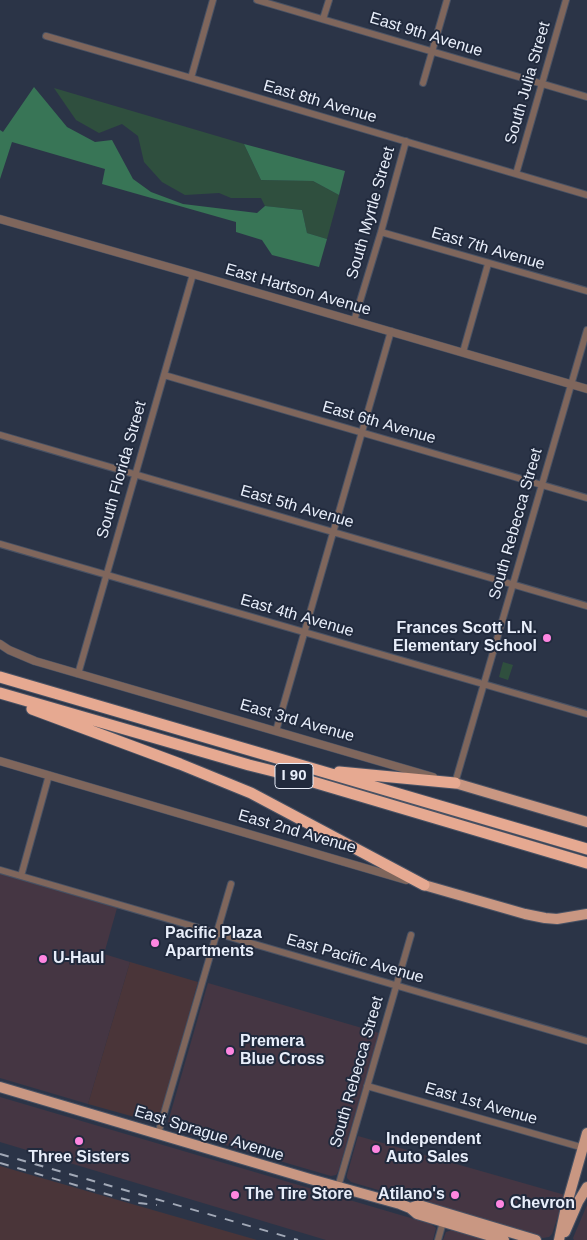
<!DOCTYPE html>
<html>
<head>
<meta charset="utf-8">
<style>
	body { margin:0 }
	canvas { display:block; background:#2b3447 }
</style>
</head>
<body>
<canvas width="587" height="1240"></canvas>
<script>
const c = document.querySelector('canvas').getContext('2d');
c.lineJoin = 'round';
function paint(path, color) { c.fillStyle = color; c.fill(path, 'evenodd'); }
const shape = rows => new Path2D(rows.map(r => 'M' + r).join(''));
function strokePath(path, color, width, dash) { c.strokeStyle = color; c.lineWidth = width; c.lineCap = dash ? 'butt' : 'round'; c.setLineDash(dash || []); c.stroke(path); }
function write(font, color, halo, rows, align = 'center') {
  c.font = font + ' Arial,sans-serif'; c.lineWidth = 4; c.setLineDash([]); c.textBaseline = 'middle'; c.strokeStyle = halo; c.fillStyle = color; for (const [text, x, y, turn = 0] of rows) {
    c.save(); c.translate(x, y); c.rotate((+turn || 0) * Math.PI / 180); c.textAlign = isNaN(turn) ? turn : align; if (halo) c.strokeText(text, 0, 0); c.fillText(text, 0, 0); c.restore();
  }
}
paint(shape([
	[0,874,117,908,104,954,130,962,88,1104,0,1078],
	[208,983,379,1033,338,1172,336,1175,331,1176,174,1130,168,1125,168,1122],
	[0,1097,431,1224,436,1228,433,1240,326,1240,0,1142],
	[358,1136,565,1195,552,1234,549,1237,543,1238,351,1182,347,1178,347,1175],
	[587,1205,587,1240,574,1240,573,1238],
	[452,1230,485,1240,443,1240,446,1232]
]), '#453643');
paint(shape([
	[130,962,198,982,159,1121,156,1123,88,1104],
	[0,1166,257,1240,0,1240]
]), '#4a3539');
paint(shape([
	[54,88,244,144,261,180,313,181,339,195,327,239,307,233,302,210,265,206,261,198,231,198,219,193,185,195,162,182,144,162,138,136,122,124,99,133,76,120],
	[503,662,513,665,508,680,499,677]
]), '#2f4f3e');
paint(shape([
	[34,87,67,127,95,142,112,140,133,179,151,192,183,204,257,213,265,206,302,210,307,233,327,239,319,267,272,255,262,240,236,232,236,222,102,184,105,169,12,142,0,179,0,130,3,132],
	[244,144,345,171,339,195,313,181,261,180]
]), '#387556');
const minor = shape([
	[257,0,587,97],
	[323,19,329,0],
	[46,36,191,78,587,195],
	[191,78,213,0],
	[423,83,447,0],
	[516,174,566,0],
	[381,232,587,291],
	[354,321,381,232,406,141],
	[463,352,488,264],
	[164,375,587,498],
	[0,435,587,606],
	[0,544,587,714],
	[78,674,193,274],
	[276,731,391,331],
	[455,783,587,330],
	[0,870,587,1041],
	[21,876,49,775],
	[367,1086,584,1148],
	[158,1134,231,884],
	[338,1187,411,935],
	[438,1240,443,1222]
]);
const tertiary = shape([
	[0,219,193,274,587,389],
	[0,644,9,650,35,661,433,777],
	[0,761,406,880]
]);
const primary = shape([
	[455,783,587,822],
	[424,885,525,914,545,918,557,919,587,914],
	[0,1087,310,1179,400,1204,410,1208,417,1214,504,1240],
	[410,1208,419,1205,536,1240],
	[565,1232,578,1202,587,1187],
	[559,1240,566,1207,587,1133]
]);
const motorway = shape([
	[0,677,587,849],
	[0,693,249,765,293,776,587,863],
	[32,709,180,764,251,793,424,885],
	[339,772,455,783]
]);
strokePath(minor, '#495264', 8);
strokePath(tertiary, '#495264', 9);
strokePath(primary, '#495264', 12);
strokePath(motorway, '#495264', 13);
strokePath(minor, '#7f665c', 6);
strokePath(tertiary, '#7f665c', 8);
strokePath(primary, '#c99782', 10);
strokePath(motorway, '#e6a991', 11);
strokePath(shape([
	[0,1154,298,1240],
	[0,1163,120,1198,139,1203,157,1205]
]), '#a2a9b7', 2, [9, 9]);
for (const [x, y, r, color] of [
	[547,638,5,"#fe86e1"],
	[155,943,5,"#fe86e1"],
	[43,959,5,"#fe86e1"],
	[230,1051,5,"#fe86e1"],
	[79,1141,5,"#fe86e1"],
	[376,1149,5,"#fe86e1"],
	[235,1195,5,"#fe86e1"],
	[455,1195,5,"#fe86e1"],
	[500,1204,5,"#fe86e1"]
]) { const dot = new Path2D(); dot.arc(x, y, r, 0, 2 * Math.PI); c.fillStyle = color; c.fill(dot); strokePath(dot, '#212a3d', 2); }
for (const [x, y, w] of [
	[294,776,38]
]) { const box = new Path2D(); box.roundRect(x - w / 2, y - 12.5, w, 25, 4); c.fillStyle = '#212a3d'; c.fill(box); strokePath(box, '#e8eefa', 1); }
write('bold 15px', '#e8eefa', null, [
	["I 90",294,776]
]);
write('16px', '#e8eefa', '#212a3d', [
	["East 9th Avenue",426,35,17],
	["South Julia Street",528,83,-74],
	["East 8th Avenue",320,102,16],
	["South Myrtle Street",371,213,-74],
	["East 7th Avenue",488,249,16],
	["East Hartson Avenue",298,290,16],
	["East 6th Avenue",379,423,16],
	["South Florida Street",122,470,-74],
	["East 5th Avenue",297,507,16],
	["South Rebecca Street",516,524,-74],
	["East 4th Avenue",297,616,16],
	["East 3rd Avenue",297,721,16],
	["East 2nd Avenue",297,832,16],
	["East Pacific Avenue",355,959,16],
	["South Rebecca Street",357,1072,-74],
	["East 1st Avenue",481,1104,16],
	["East Sprague Avenue",209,1134,17]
]);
write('bold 16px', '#e8eefa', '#212a3d', [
	["Frances Scott L.N.",537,629,"right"],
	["Elementary School",537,647,"right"],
	["Pacific Plaza",165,934],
	["Apartments",165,952],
	["U-Haul",53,959],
	["Premera",240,1042],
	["Blue Cross",240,1060],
	["Independent",386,1140],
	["Auto Sales",386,1158],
	["Three Sisters",79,1158,"center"],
	["The Tire Store",245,1195],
	["Atilano's",445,1195,"right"],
	["Chevron",510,1204]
], 'left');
</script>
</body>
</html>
